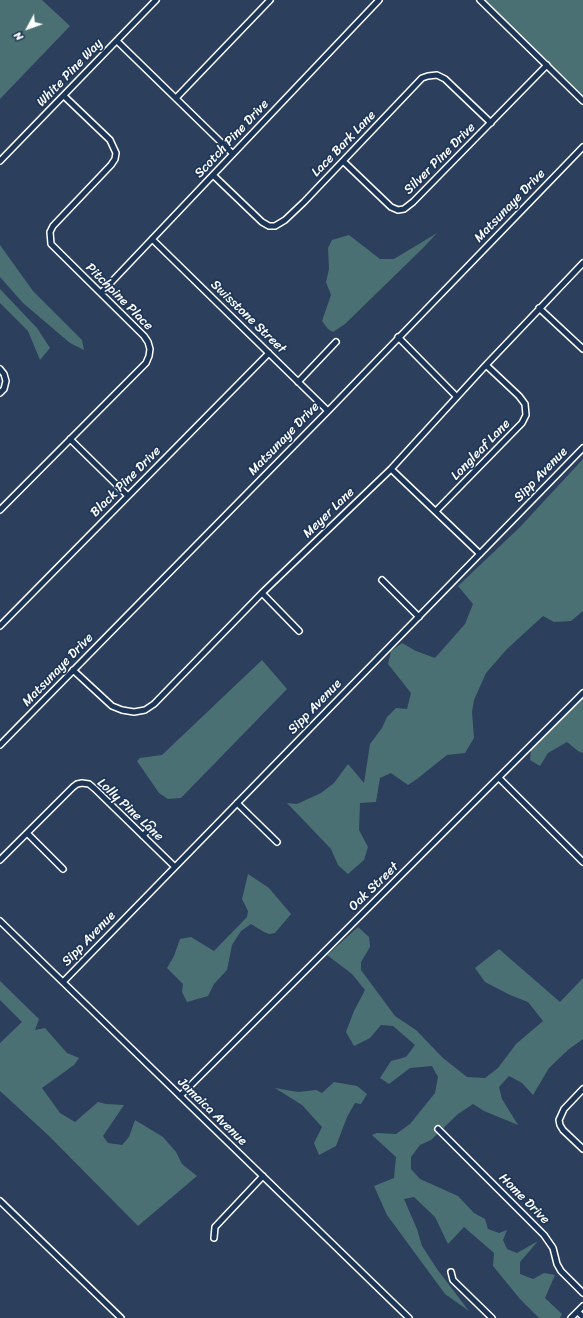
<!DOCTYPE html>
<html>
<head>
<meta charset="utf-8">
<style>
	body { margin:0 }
	#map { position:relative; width:583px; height:1318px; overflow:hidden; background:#2c3f5d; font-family:Sriracha,sans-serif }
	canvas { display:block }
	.north { position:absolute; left:8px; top:8px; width:40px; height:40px; -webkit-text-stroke:3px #1d3557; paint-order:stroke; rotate:229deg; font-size:11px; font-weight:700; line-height:16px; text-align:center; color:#fff }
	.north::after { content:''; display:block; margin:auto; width:14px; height:18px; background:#fff; clip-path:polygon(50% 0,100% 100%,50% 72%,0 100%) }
</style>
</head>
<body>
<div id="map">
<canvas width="583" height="1318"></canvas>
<div class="north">N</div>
</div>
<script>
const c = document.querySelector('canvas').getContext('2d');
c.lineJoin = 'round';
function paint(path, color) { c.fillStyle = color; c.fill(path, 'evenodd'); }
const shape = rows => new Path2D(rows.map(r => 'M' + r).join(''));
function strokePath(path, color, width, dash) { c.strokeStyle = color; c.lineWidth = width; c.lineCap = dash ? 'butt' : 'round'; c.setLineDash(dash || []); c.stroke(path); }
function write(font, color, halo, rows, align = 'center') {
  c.font = font + ' Sriracha,sans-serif'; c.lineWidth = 3.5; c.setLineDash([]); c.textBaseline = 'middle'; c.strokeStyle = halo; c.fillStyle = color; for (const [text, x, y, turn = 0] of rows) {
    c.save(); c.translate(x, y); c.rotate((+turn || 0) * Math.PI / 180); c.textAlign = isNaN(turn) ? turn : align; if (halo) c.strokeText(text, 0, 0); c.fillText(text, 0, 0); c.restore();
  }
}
paint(shape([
	[0,0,42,0,70,26,0,99],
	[483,0,583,0,583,95],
	[437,233,422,249,345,324,333,332,328,329,322,321,331,295,326,282,329,269,328,248,332,240,349,235,380,259,394,259],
	[0,245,33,291,82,340,84,350,70,343,23,303,0,277],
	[0,289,37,328,50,348,40,360,28,331,0,303],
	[583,459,583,611,571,621,554,622,543,616,507,649,486,673,474,700,472,712,474,738,465,753,447,755,417,779,408,785,391,773,380,778,376,802,360,803,359,830,368,847,364,860,348,874,338,865,331,849,287,803,297,804,321,793,334,783,348,764,364,783,370,744,382,728,387,717,396,708,407,709,411,693,388,664,391,651,402,643,416,651,435,658,465,624,473,604,458,586,520,527],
	[262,660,287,689,181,798,168,799,159,793,137,761,140,758,162,755],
	[583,698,583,753,578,751,567,742,548,753,540,766,530,760,531,750],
	[248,874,269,888,291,914,275,933,269,934,264,932,251,924,241,931,232,945,227,970,214,984,208,996,187,1002,182,992,183,984,167,968,174,956,180,939,191,937,214,951,247,917,248,911,242,899],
	[358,927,369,937,370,947,361,962,361,970,395,1016,416,1030,443,1058,467,1077,485,1078,498,1068,516,1044,543,1021,528,1002,510,995,485,982,475,968,499,949,560,1002,583,978,583,1039,569,1049,549,1068,533,1095,522,1083,509,1076,499,1087,502,1099,518,1125,484,1111,473,1104,458,1114,431,1140,420,1145,411,1157,411,1169,420,1179,458,1196,474,1213,485,1219,488,1229,499,1233,507,1230,503,1240,507,1249,517,1253,538,1241,520,1262,520,1274,533,1279,544,1273,555,1275,545,1298,562,1314,560,1318,539,1318,520,1299,493,1266,494,1253,464,1227,448,1244,435,1217,414,1197,404,1199,417,1229,422,1246,437,1269,469,1311,445,1294,387,1215,374,1186,394,1178,396,1157,372,1135,377,1133,396,1134,410,1124,435,1093,438,1077,432,1066,410,1068,389,1084,380,1078,391,1061,406,1057,415,1045,393,1026,381,1025,370,1038,354,1046,346,1032,354,1011,365,990,352,974,327,955],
	[0,981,39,1019,35,1030,45,1028,67,1053,79,1058,74,1065,42,1088,60,1113,75,1122,98,1102,106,1104,124,1105,103,1136,108,1143,122,1145,129,1137,135,1120,163,1137,176,1152,182,1164,197,1176,138,1226,48,1135,0,1091,0,1043,22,1022,0,1000],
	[334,1082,357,1086,367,1094,361,1104,355,1103,347,1117,336,1146,319,1155,314,1143,322,1127,302,1105,275,1088,298,1092,316,1090,322,1093]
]), '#4a7073');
const minor = shape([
	[480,0,583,101],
	[117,41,233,154],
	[176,98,270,0],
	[0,161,156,0],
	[343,161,391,207,398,210,404,209,413,202,547,65],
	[213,175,262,222,269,226,275,226,285,220,304,202,422,78,428,76,437,75,445,79,491,123],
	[152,239,328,411],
	[101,293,379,0],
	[539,308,583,349],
	[398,337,457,397],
	[0,369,4,374,6,381,4,389,0,393],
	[298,382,336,342],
	[70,439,128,496],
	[391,469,480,554],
	[0,510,146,363,149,356,150,349,148,342,144,336,51,244,50,232,53,226,111,165,115,159,116,153,110,140,64,96],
	[436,511,522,423,526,415,525,404,519,396,486,365],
	[382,580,419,617],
	[262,593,299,631],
	[0,626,269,353],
	[73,670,112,706,122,710,134,712,145,710,154,704,262,593,391,469,486,365,583,263],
	[0,745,328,411,583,147],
	[499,778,583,862],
	[237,803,277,842],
	[27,833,63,869],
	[143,836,152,825],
	[0,860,73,787,77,784,82,783,89,784,95,789,175,867],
	[0,921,409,1318],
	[63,982,583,448],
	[583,1089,564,1109,559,1120,560,1125,563,1130,583,1149],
	[180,1096,583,693],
	[438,1129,544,1235,553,1248,557,1264,561,1271,583,1293],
	[0,1201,121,1318],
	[214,1238,215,1227,263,1176],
	[451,1272,453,1280,492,1318],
	[578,1312,583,1317],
	[571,1318,583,1306]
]);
strokePath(minor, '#fff', 8);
strokePath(minor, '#1d3557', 5);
write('13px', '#fff', '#1d3557', [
	["White Pine Way",70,73,-46],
	["Scotch Pine Drive",232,139,-47],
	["Lace Bark Lane",344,144,-46],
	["Silver Pine Drive",440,159,-45],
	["Matsunaye Drive",510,206,-46],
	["Pitchpine Place",119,297,45],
	["Swisstone Street",248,317,44],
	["Matsunaye Drive",284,439,-46],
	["Longleaf Lane",481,450,-46],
	["Sipp Avenue",541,475,-46],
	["Black Pine Drive",126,482,-45],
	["Meyer Lane",329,513,-44],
	["Matsunaye Drive",58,670,-46],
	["Sipp Avenue",315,707,-46],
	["Lolly Pine Lane",130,810,43],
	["Oak Street",374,887,-44],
	["Sipp Avenue",89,939,-46],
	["Jamaica Avenue",212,1112,44],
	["Home Drive",524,1199,45]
]);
</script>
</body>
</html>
